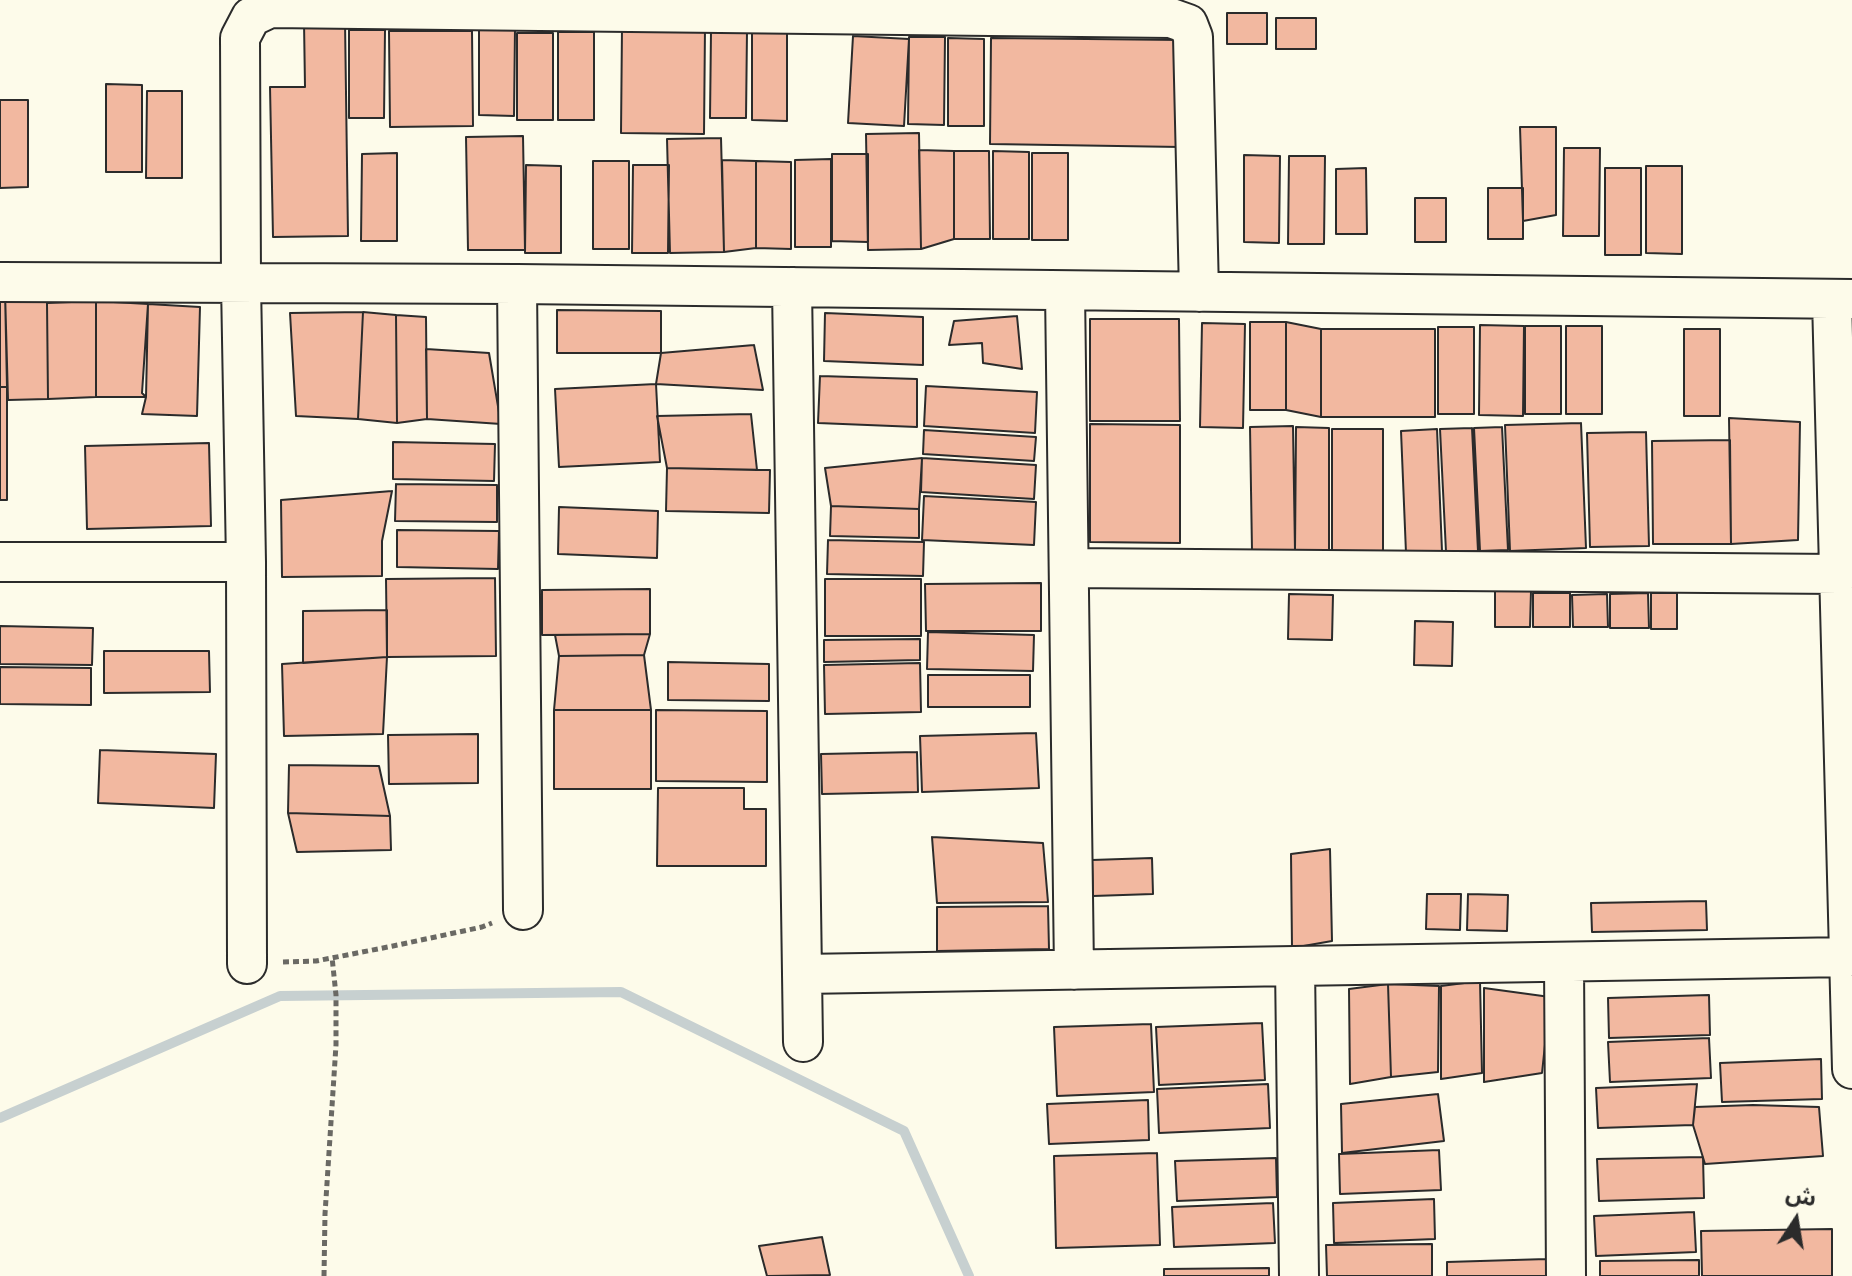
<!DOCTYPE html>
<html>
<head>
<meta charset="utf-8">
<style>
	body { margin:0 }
	#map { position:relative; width:1852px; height:1276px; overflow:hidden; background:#fdfbea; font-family:"Nunito Sans","Noto Sans Arabic",sans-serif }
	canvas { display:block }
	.north { position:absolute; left:1756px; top:1180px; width:80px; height:80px; -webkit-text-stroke:6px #fdfbea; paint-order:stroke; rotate:12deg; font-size:22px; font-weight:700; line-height:32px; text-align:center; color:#2b2b2b }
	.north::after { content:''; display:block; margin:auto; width:28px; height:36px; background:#2b2b2b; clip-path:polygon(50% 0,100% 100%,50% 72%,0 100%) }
</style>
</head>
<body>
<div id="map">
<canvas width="1852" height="1276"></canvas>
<div class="north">ش</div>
</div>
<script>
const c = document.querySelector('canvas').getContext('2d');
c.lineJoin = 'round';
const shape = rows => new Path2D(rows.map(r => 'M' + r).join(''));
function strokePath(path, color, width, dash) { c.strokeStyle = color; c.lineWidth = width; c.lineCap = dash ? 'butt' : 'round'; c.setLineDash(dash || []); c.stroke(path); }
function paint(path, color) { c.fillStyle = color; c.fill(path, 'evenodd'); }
strokePath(shape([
	[0,1118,280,996,621,992,904,1131,969,1276]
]), '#c7d0d0', 10);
const building = shape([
	[1227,13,1267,13,1267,44,1227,44,1227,13],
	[1276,18,1316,18,1316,49,1276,49,1276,18],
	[345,21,348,236,273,237,270,87,305,87,304,22,345,21],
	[622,27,705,27,704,134,621,133,622,27],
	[479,28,515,29,514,116,479,115,479,28],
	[349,30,385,30,384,118,349,118,349,30],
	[389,31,472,31,473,126,390,127,389,31],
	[711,31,747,31,746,118,710,118,711,31],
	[558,32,594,32,594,120,558,120,558,32],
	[517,33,553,33,553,120,517,120,517,33],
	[752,33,787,33,787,121,752,120,752,33],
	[853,36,909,39,904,126,848,123,853,36],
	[909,37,945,37,944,125,908,124,909,37],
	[948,38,984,39,984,126,948,126,948,38],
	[991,38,1182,40,1181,147,990,144,991,38],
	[106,84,142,85,142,172,106,172,106,84],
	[147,91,182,91,182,178,146,178,147,91],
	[0,100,28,100,28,187,0,188,0,100],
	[1520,127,1556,127,1556,215,1523,221,1520,127],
	[919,133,921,249,868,250,866,134,919,133],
	[523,136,525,250,468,250,466,137,523,136],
	[721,138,724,252,670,253,667,139,721,138],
	[1564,148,1600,148,1599,236,1563,236,1564,148],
	[919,150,954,151,954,239,921,249,919,150],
	[954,151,989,151,990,239,954,239,954,151],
	[993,151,1029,152,1029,239,993,239,993,151],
	[397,153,397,241,361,241,362,154,397,153],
	[1032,153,1068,153,1068,240,1032,240,1032,153],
	[832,154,868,154,868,242,832,241,832,154],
	[1244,155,1280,156,1279,243,1244,242,1244,155],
	[1289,156,1325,156,1324,244,1288,244,1289,156],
	[831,159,831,247,795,247,795,160,831,159],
	[722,160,756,161,756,248,724,252,722,160],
	[593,161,629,161,629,249,593,249,593,161],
	[756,161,791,162,791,249,756,248,756,161],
	[526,165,561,166,561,253,525,253,526,165],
	[633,165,669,165,668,253,632,253,633,165],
	[1646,166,1682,166,1682,254,1646,253,1646,166],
	[1366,168,1367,234,1336,234,1336,169,1366,168],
	[1605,168,1641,168,1641,255,1605,255,1605,168],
	[1488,188,1523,188,1523,239,1488,239,1488,188],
	[1415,198,1446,198,1446,242,1415,242,1415,198],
	[44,290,47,303,48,399,8,400,5,291,44,290],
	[0,291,5,291,7,387,0,387,0,291],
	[96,301,96,397,48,399,47,303,96,301],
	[96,301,148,304,146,397,96,397,96,301],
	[148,304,200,307,197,416,142,414,146,397,142,393,148,304],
	[557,310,661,311,661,353,557,353,557,310],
	[363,312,358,419,296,416,290,313,363,312],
	[363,312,396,315,397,423,358,419,363,312],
	[825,313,923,317,923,365,824,361,825,313],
	[396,315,426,317,427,419,397,423,396,315],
	[1017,316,1022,369,983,363,982,343,949,345,954,321,1017,316],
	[1090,319,1179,319,1180,421,1090,421,1090,319],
	[1250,322,1286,322,1286,410,1250,410,1250,322],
	[1286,322,1321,329,1321,417,1286,410,1286,322],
	[1202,323,1245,324,1243,428,1200,427,1202,323],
	[1480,325,1524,326,1523,416,1479,415,1480,325],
	[1525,326,1561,326,1561,414,1525,414,1525,326],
	[1566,326,1602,326,1602,414,1566,414,1566,326],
	[1438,327,1474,327,1474,414,1438,414,1438,327],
	[1321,329,1435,329,1435,417,1321,417,1321,329],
	[1684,329,1720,329,1720,416,1684,416,1684,329],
	[754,345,763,390,656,384,661,353,754,345],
	[426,349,489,353,501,424,427,419,426,349],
	[820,376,917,379,917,427,818,423,820,376],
	[656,384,660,462,559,467,555,389,656,384],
	[926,386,1037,392,1035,433,924,426,926,386],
	[0,387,7,387,7,500,0,500,0,387],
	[751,414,757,470,667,468,657,416,751,414],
	[1729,418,1800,422,1798,540,1731,544,1729,418],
	[1581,423,1586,548,1510,551,1505,425,1581,423],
	[1090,424,1180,425,1180,543,1090,542,1090,424],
	[1293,426,1295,551,1252,551,1250,427,1293,426],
	[1296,427,1329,428,1329,550,1295,550,1296,427],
	[1502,427,1508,550,1480,551,1474,428,1502,427],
	[1472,428,1478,551,1446,552,1440,429,1472,428],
	[1332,429,1383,429,1383,552,1332,551,1332,429],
	[1437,429,1442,551,1406,553,1401,431,1437,429],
	[924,430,1036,437,1034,461,923,454,924,430],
	[1646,432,1649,546,1590,547,1587,433,1646,432],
	[1730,440,1731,544,1653,544,1652,441,1730,440],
	[393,442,495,444,494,481,393,479,393,442],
	[209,443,211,526,87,529,85,446,209,443],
	[922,458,1036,465,1034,499,921,492,922,458],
	[922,458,919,509,831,506,825,468,922,458],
	[667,468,770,470,769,513,666,511,667,468],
	[396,484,497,485,497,522,395,521,396,484],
	[392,491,382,541,382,576,282,577,281,500,392,491],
	[924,496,1036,502,1034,545,922,540,924,496],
	[831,506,919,509,919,538,830,536,831,506],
	[559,507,658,511,657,558,558,554,559,507],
	[397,530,499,531,498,569,397,567,397,530],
	[828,540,924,542,923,576,827,574,828,540],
	[495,578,496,656,387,657,386,579,495,578],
	[825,579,921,579,921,636,825,636,825,579],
	[1041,583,1041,631,926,631,925,584,1041,583],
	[650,589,650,634,542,635,542,590,650,589],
	[1495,591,1531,591,1530,627,1495,627,1495,591],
	[1533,593,1570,593,1570,627,1533,627,1533,593],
	[1648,593,1649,628,1610,628,1610,594,1648,593],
	[1651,593,1677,593,1677,629,1651,629,1651,593],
	[1289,594,1333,595,1332,640,1288,639,1289,594],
	[1607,594,1608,627,1573,627,1572,595,1607,594],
	[387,610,387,657,303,663,303,611,387,610],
	[1415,621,1453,622,1452,666,1414,665,1415,621],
	[0,626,93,628,92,665,0,664,0,626],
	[928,632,1034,635,1033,671,927,669,928,632],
	[650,634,644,655,559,656,555,635,650,634],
	[920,639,920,660,824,662,824,640,920,639],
	[104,651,209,651,210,692,104,693,104,651],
	[644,655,651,710,554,710,559,656,644,655],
	[387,657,383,734,284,736,282,664,387,657],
	[668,662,769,664,769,701,668,700,668,662],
	[920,663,921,712,825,714,824,665,920,663],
	[0,667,91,668,91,705,0,704,0,667],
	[928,675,1030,675,1030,707,928,707,928,675],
	[554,710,651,710,651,789,554,789,554,710],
	[656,710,767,711,767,782,656,781,656,710],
	[1036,733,1039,788,922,792,920,736,1036,733],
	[478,734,478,783,389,784,388,735,478,734],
	[100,750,216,754,214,808,98,803,100,750],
	[917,752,918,792,822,794,821,754,917,752],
	[289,765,379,766,390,816,288,813,289,765],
	[658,788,744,788,744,809,766,809,766,866,657,866,658,788],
	[288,813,390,816,391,850,297,852,288,813],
	[932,837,1043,843,1048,902,937,903,932,837],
	[1330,849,1332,941,1292,948,1291,854,1330,849],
	[1152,858,1153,894,1093,896,1092,860,1152,858],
	[1427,894,1461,894,1460,930,1426,929,1427,894],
	[1468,894,1508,895,1507,931,1467,930,1468,894],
	[1706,901,1707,930,1592,932,1591,903,1706,901],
	[1048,906,1049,949,937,951,937,907,1048,906],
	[1480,981,1482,1073,1441,1079,1441,986,1480,981],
	[1388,984,1439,986,1438,1072,1391,1077,1388,984],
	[1388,984,1391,1077,1350,1084,1349,989,1388,984],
	[1484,988,1550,997,1542,1073,1484,1082,1484,988],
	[1709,995,1710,1035,1609,1038,1608,998,1709,995],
	[1262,1023,1265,1080,1159,1085,1156,1027,1262,1023],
	[1151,1024,1154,1092,1057,1096,1054,1027,1151,1024],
	[1709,1038,1711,1078,1610,1082,1608,1042,1709,1038],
	[1821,1059,1822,1099,1722,1102,1720,1063,1821,1059],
	[1268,1084,1270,1128,1159,1133,1157,1089,1268,1084],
	[1697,1084,1693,1125,1598,1128,1596,1088,1697,1084],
	[1438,1094,1444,1141,1342,1153,1341,1104,1438,1094],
	[1148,1100,1149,1140,1049,1144,1047,1104,1148,1100],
	[1753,1105,1819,1107,1823,1156,1705,1164,1693,1125,1695,1107,1753,1105],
	[1439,1150,1441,1190,1340,1194,1339,1154,1439,1150],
	[1157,1153,1160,1245,1056,1248,1054,1156,1157,1153],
	[1703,1157,1704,1198,1599,1201,1597,1159,1703,1157],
	[1276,1158,1277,1197,1177,1201,1175,1161,1276,1158],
	[1434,1199,1435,1239,1334,1243,1333,1203,1434,1199],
	[1273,1203,1275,1243,1174,1247,1172,1207,1273,1203],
	[1694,1212,1696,1252,1596,1256,1594,1216,1694,1212],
	[1832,1229,1832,1276,1702,1276,1701,1231,1832,1229],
	[822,1237,830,1275,767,1276,759,1246,822,1237],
	[1432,1244,1432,1276,1327,1276,1326,1245,1432,1244],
	[1547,1259,1548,1276,1447,1276,1447,1262,1547,1259],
	[1699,1260,1699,1276,1600,1276,1600,1261,1699,1260],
	[1269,1268,1269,1276,1164,1276,1164,1269,1269,1268]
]);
paint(building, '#f2b8a0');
strokePath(building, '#2b2b2b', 2);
const minor = shape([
	[0,282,517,284,1852,299],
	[517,284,523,910],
	[792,287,803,1042],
	[1065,291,1074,970],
	[1832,299,1852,1069],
	[0,562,246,562],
	[1069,568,1839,574],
	[1564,962,1566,1276],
	[247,964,246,562,241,283,240,38,251,17,270,8,1171,18,1188,24,1193,37,1199,292],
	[1295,966,1299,1276],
	[802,974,1849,957]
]);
strokePath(minor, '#2b2b2b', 42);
strokePath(shape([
	[283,962,316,961,393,946,482,927,492,923],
	[324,1276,325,1214,336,1045,336,995,332,957]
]), '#6a6964', 5, [6, 4]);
strokePath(minor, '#fdfbea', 38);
</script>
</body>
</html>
